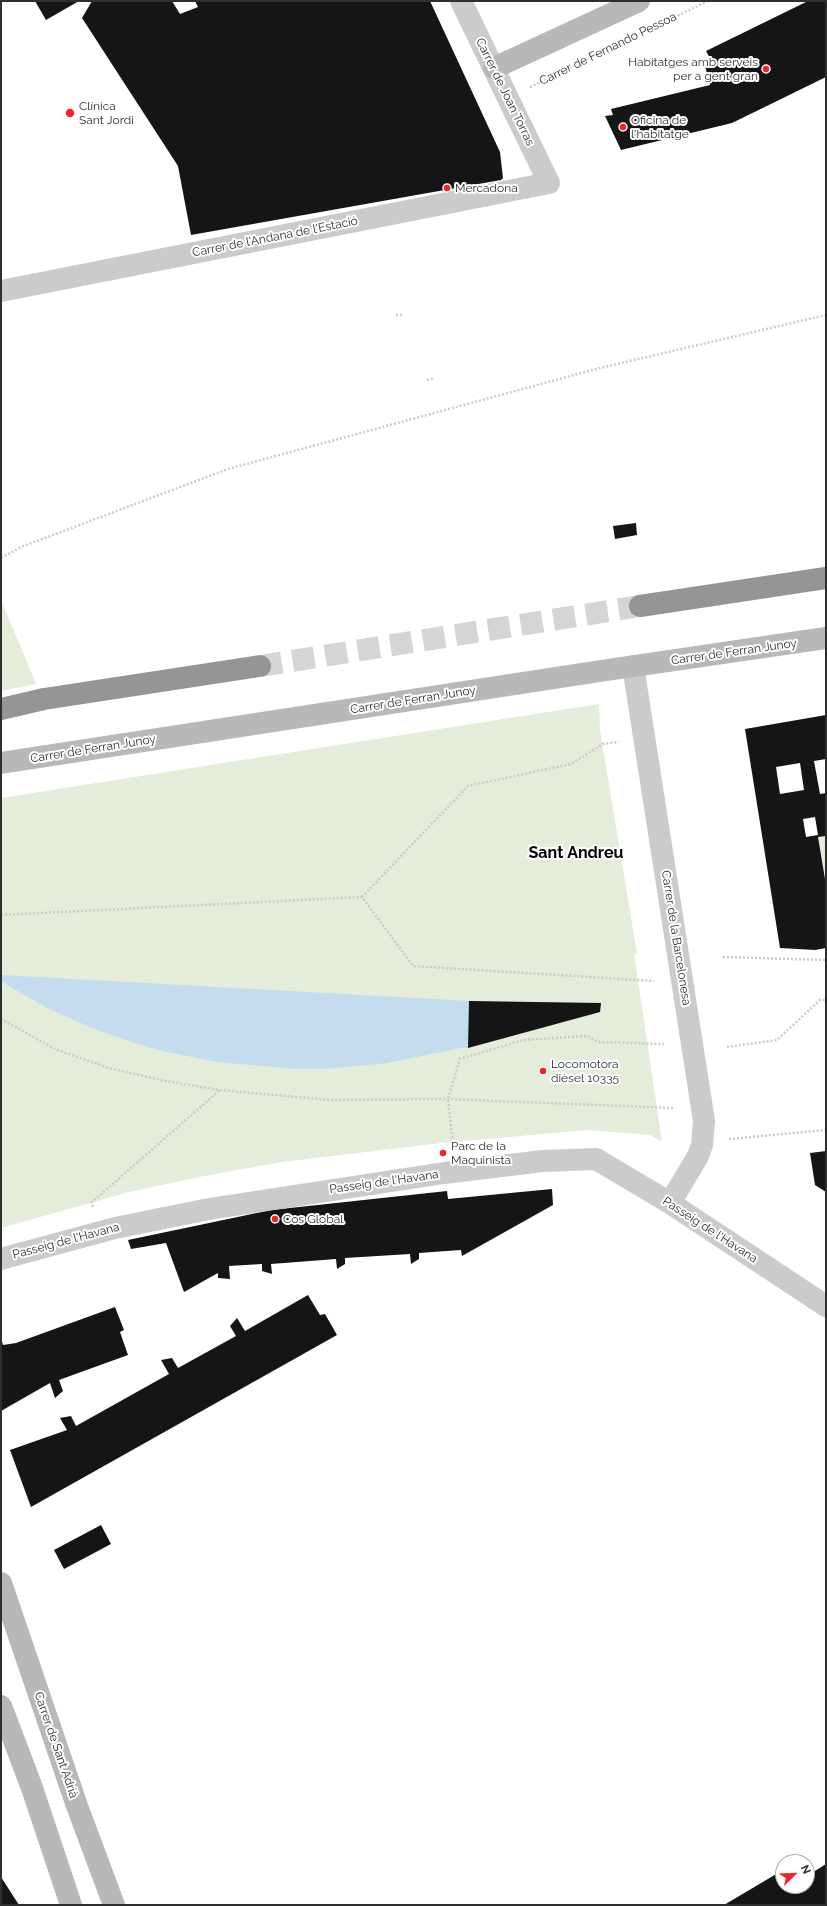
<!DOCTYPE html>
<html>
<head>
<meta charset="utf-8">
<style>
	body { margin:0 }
	#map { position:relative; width:827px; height:1906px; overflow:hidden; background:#fff; font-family:Raleway,sans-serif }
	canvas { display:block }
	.frame { position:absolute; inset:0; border:2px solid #2e2e2e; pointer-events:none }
	.north { position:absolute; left:775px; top:1854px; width:40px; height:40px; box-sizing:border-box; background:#fff; border:1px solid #ababab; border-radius:50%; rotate:67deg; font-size:11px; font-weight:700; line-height:16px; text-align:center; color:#2e2e2e }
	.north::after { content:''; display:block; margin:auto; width:14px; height:18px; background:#f32229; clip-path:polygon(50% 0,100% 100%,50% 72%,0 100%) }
</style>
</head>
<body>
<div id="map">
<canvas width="827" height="1906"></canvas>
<div class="frame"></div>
<div class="north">N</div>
</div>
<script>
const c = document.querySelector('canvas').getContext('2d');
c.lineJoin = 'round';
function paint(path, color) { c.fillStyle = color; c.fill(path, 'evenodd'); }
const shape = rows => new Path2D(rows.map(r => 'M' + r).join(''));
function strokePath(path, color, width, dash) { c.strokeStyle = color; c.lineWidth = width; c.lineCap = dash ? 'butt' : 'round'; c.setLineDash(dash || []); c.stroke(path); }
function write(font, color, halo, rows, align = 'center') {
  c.font = font + ' Raleway,sans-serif'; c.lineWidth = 4; c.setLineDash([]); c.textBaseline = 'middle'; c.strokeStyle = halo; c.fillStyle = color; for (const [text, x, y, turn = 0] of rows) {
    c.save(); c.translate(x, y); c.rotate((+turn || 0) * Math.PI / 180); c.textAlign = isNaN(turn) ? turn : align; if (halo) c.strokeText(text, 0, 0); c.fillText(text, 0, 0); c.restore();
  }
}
paint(shape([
	[1,600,36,684,1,691],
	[599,704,600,730,637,954,634,954,662,1142,650,1135,588,1130,441,1143,282,1162,204,1176,129,1192,1,1228,1,798],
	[826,836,826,885,818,837]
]), '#e3edda');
paint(shape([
	[1,975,469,1001,468,1048,461,1048,387,1063,326,1069,297,1069,217,1062,167,1052,134,1043,90,1027,49,1009,7,985,1,981]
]), '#c4dcee');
paint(shape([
	[35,1,79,1,46,20],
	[92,1,172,1,180,14,198,7,195,1,430,1,500,152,503,178,501,180,191,235,178,166,82,18],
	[808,1,826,1,826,77,732,123,621,150,605,116,613,115,611,109,710,85,704,62,711,60,706,51],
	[636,523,637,535,615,539,613,526],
	[826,715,826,759,814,761,820,794,826,793,826,836,818,837,826,885,826,948,815,950,780,948,745,729],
	[800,763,804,790,780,794,776,767],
	[815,817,818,835,806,837,803,819],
	[469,1001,601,1003,600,1012,468,1048],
	[826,1151,826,1192,815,1185,810,1153],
	[552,1189,553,1205,462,1256,461,1250,419,1253,419,1259,411,1264,410,1254,345,1258,345,1264,337,1269,336,1259,271,1264,272,1274,262,1271,262,1264,229,1266,230,1279,218,1278,218,1273,184,1292,166,1243,131,1249,128,1240,271,1210,299,1207,447,1191,448,1199],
	[308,1295,320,1315,325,1314,337,1335,31,1507,10,1450,67,1430,60,1418,71,1416,76,1426,169,1374,161,1360,172,1358,178,1368,236,1336,230,1326,237,1318,245,1331],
	[115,1307,124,1330,120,1332,128,1355,59,1380,63,1391,55,1398,50,1383,1,1411,1,1338,3,1345,16,1343],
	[101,1525,111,1544,64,1569,54,1550],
	[826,1864,826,1905,724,1905,783,1870,783,1886,807,1886,807,1876],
	[1,1877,19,1905,1,1905]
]), '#151515');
strokePath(shape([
	[260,666,640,606]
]), '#d5d5d5', 22, [22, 11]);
strokePath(shape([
	[530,87,708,1],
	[396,315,403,315],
	[427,380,435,378],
	[1,558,21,547,228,469,600,368,826,315],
	[362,897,468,786,571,764,603,744,619,742],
	[1,915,362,897,413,966,654,981],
	[723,957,826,960],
	[1,1019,57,1050,109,1068,165,1081,220,1090,330,1100,448,1099,673,1108],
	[727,1047,777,1040,820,1000,826,1000],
	[729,1139,826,1130],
	[453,1146,448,1099,460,1059,523,1040,588,1036,598,1042,664,1044],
	[93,1207,92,1202,220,1090]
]), '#cbcbcb', 2.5, [2, 2]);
strokePath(shape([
	[1,291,549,183,461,1],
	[633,666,704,1121,702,1145,698,1156,670,1203],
	[1,1259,115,1228,209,1209,444,1173,543,1161,596,1159,670,1203,826,1306]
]), '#cbcbcb', 22);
strokePath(shape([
	[494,68,639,1],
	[1,763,607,670,826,638],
	[1,1583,77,1806,114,1905],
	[1,1706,32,1788,71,1905]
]), '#b8b8b8', 22);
strokePath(shape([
	[640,606,826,578],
	[1,709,44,699,260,666]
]), '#959595', 22);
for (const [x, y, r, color] of [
	[766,69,4,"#f32229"],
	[70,113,5,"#f32229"],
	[623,127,4,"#f32229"],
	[447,188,4,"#f32229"],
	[543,1071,4,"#f32229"],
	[443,1153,4,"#f32229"],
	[275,1219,4,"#f32229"]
]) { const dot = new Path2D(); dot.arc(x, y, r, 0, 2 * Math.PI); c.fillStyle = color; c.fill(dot); strokePath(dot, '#fff', 1.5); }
write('12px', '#2e2e2e', '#fff', [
	["Carrer de Fernando Pessoa",608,49,-26],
	["Carrer de Joan Torras",505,92,64],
	["Carrer de l'Andana de l'Estació",275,237,-11],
	["Carrer de Ferran Junoy",734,652,-8],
	["Carrer de Ferran Junoy",413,700,-9],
	["Carrer de Ferran Junoy",93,749,-9],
	["Carrer de la Barcelonesa",676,938,81],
	["Passeig de l'Havana",384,1182,-8],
	["Passeig de l'Havana",710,1230,33],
	["Passeig de l'Havana",66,1241,-15],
	["Carrer de Sant Adrià",56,1745,71]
]);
write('12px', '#2e2e2e', '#fff', [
	["Habitatges amb serveis",758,62,"right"],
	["per a gent gran",758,76,"right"],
	["Clínica",79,106],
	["Sant Jordi",79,120],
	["Oficina de",631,120],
	["l'habitatge",631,134],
	["Mercadona",455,188],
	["Locomotora",551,1064],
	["dièsel 10335",551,1078],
	["Parc de la",451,1146],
	["Maquinista",451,1160],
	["Cos Global",283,1219]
], 'left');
write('bold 16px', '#000', '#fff', [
	["Sant Andreu",576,853]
]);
</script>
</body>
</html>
